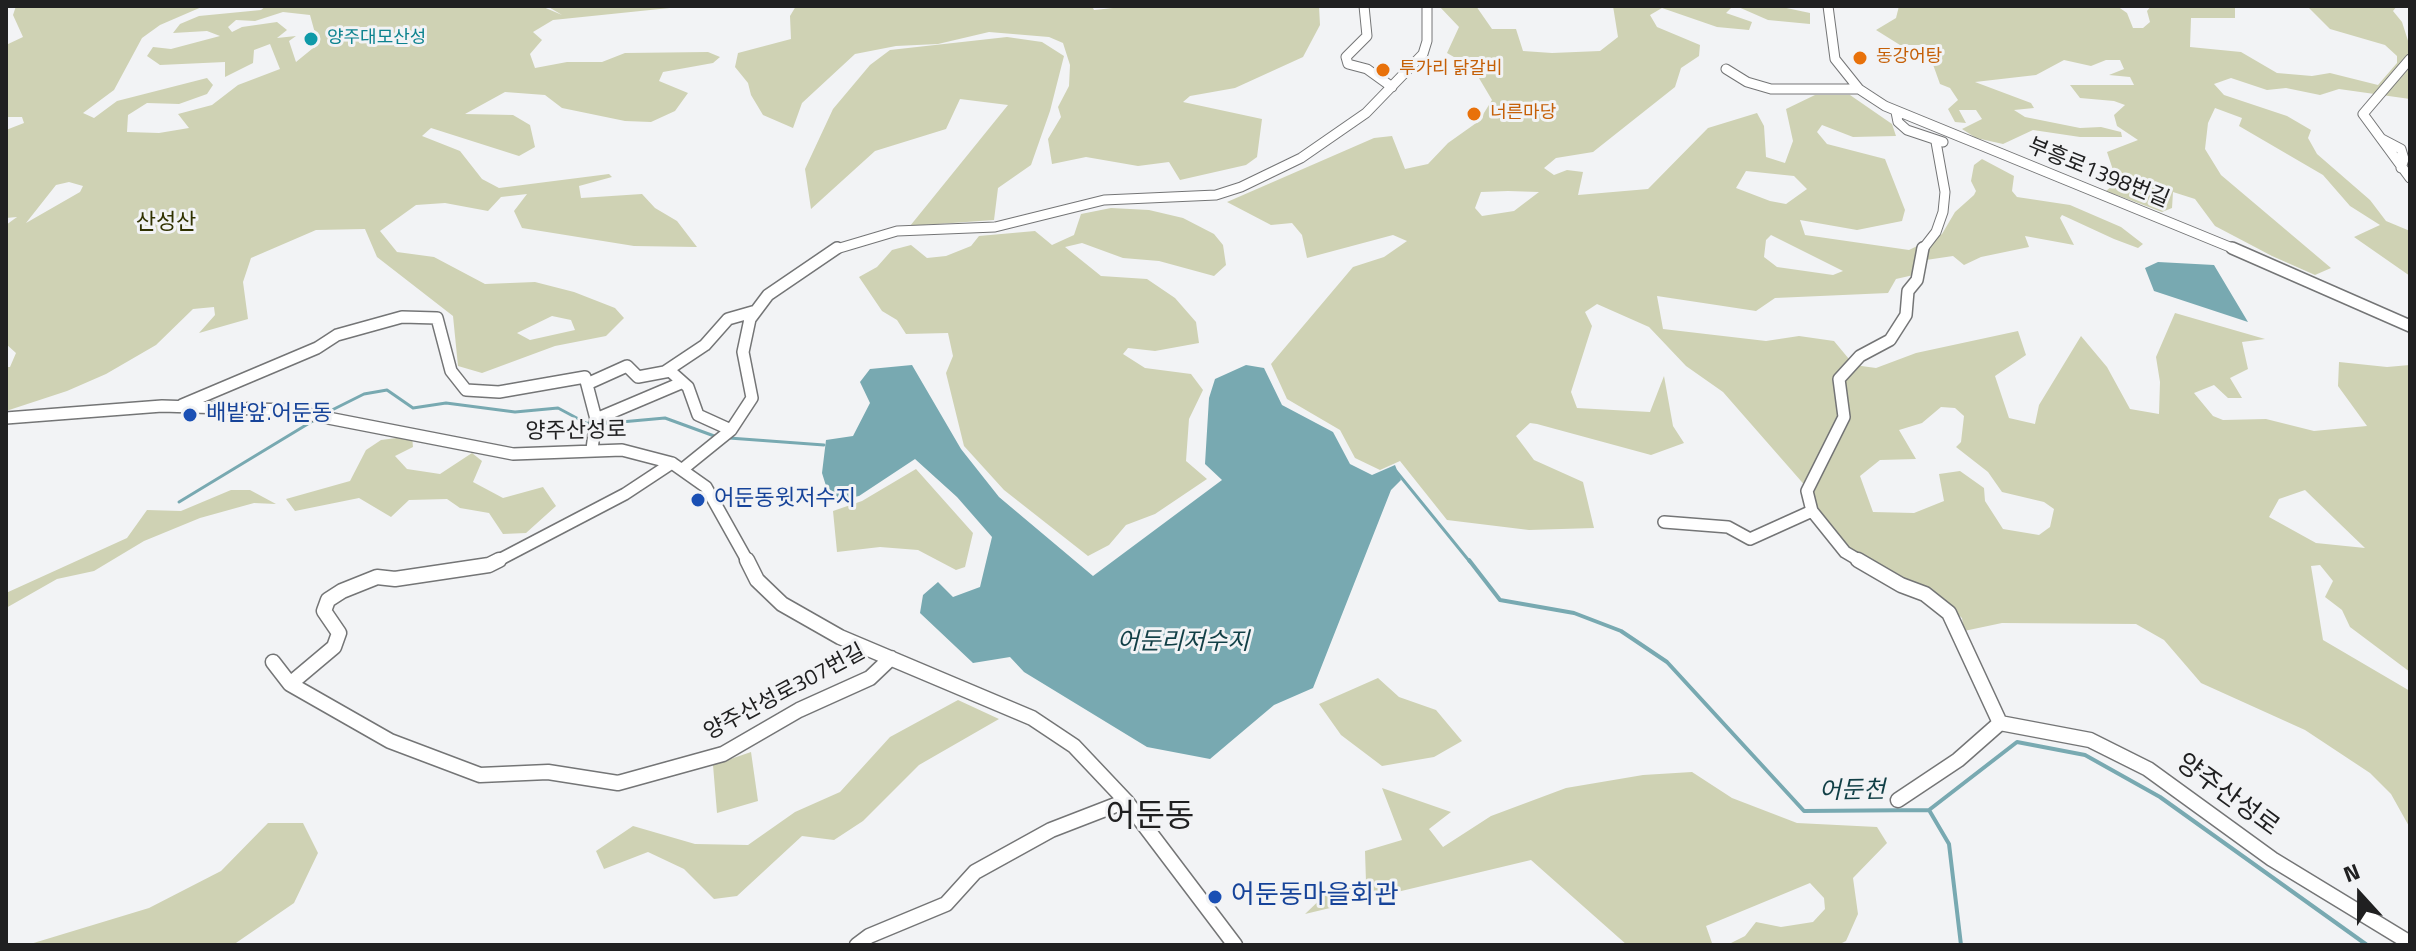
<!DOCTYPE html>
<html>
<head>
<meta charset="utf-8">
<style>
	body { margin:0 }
	#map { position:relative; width:2416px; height:951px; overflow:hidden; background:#f2f3f5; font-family:"Titillium Web",sans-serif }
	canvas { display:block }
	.frame { position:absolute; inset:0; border:8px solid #202021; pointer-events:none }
	.north { position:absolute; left:2320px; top:855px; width:80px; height:80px; -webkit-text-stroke:6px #f2f3f5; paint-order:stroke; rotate:339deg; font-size:22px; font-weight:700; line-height:32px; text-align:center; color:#202021 }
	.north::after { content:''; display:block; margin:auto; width:28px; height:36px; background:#202021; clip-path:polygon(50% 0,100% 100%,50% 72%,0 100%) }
</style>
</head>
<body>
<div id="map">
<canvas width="2416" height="951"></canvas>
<div class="frame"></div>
<div class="north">N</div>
</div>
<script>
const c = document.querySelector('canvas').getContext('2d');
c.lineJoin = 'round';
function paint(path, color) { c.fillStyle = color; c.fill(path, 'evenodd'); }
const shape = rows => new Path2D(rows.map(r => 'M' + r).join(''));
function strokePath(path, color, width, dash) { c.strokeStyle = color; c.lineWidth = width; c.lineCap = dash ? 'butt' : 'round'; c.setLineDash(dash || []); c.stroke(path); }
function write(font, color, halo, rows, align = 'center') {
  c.font = font + ' "Titillium Web","Noto Sans KR",sans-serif'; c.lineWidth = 6; c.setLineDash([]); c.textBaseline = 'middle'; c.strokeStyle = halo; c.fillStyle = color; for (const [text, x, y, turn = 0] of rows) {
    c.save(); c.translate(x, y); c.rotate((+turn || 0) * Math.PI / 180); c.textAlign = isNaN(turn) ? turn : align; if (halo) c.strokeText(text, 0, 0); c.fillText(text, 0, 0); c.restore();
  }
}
paint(shape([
	[16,6,204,6,160,25,142,38,114,90,83,113,94,118,117,101,207,78,213,85,207,94,179,104,147,103,128,115,127,132,159,133,189,128,178,114,212,105,238,85,280,69,270,44,254,50,253,63,225,77,225,62,160,65,147,56,153,47,171,49,220,36,207,31,173,33,180,24,199,16,261,10,266,6,541,6,562,15,547,6,689,6,553,20,533,32,542,40,530,54,535,68,567,62,602,62,625,53,708,52,720,57,713,63,663,72,659,81,688,93,675,111,651,122,625,121,562,108,545,95,505,92,465,114,513,115,530,125,535,147,519,156,431,128,422,136,460,151,482,179,499,188,609,174,612,177,579,186,581,198,642,194,655,208,677,221,697,247,634,246,522,228,514,211,527,194,501,197,488,211,445,203,416,205,380,231,397,252,434,257,485,284,535,282,574,292,615,308,624,318,606,336,555,346,482,373,458,366,453,316,377,257,365,229,316,230,251,258,243,282,248,319,199,333,215,315,214,307,193,309,156,345,106,374,67,391,6,411,6,367,10,367,16,353,6,344,6,225,17,217,6,218,6,130,24,123,22,117,6,117,6,45,23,37,13,15],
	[283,12,310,15,318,44,296,62,289,41,296,36,277,38,287,30,277,22,242,27,232,32,228,27,236,20,255,21],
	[69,182,83,186,80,192,26,223,56,185],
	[552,316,571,320,575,330,530,340,517,333],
	[796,6,1092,6,1094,10,1132,6,1319,6,1320,25,1303,57,1235,88,1190,96,1183,102,1262,119,1257,157,1246,165,1180,180,1169,162,1138,166,1086,157,1052,164,1048,139,1061,117,1058,107,1069,86,1070,65,1063,43,1049,37,989,32,938,44,896,46,855,54,802,103,793,128,763,115,751,95,748,83,735,67,738,53,791,39,790,16],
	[1439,6,1476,6,1492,29,1516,29,1523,51,1552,53,1600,51,1618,37,1613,6,1733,6,1726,13,1752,22,1749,30,1717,27,1662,8,1650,15,1657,27,1700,45,1699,56,1681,68,1675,87,1593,152,1556,158,1544,168,1554,175,1567,170,1583,172,1578,195,1648,189,1708,128,1757,113,1764,126,1766,157,1785,163,1793,141,1786,109,1815,95,1850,95,1892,124,1896,136,1853,137,1822,125,1817,132,1827,144,1885,159,1905,210,1902,221,1857,230,1800,220,1805,235,1909,250,1942,234,1955,212,1974,195,1976,191,1971,181,1974,165,1982,159,2014,176,2012,191,2017,197,2070,205,2121,227,2143,244,2138,248,2114,239,2062,215,2060,218,2074,245,2025,236,2029,247,1981,257,1964,265,1953,256,1926,260,1918,274,1896,279,1888,293,1775,298,1756,311,1657,296,1663,329,1766,341,1799,336,1834,341,1854,365,1876,368,1916,353,2018,331,2026,355,1995,376,2009,418,2035,424,2039,405,2081,336,2107,367,2130,409,2159,414,2160,382,2156,357,2175,313,2265,339,2242,342,2248,369,2230,378,2242,398,2228,398,2214,385,2194,393,2213,416,2223,420,2266,419,2314,431,2367,426,2338,386,2339,362,2387,367,2410,365,2410,672,2350,627,2342,610,2325,597,2333,581,2320,565,2311,566,2323,640,2410,691,2410,828,2391,794,2370,773,2305,730,2201,683,2164,640,2136,624,2002,623,1964,631,1962,618,1936,595,1851,554,1816,512,1808,489,1723,392,1686,366,1649,327,1597,304,1585,312,1592,326,1571,392,1577,408,1650,412,1664,376,1673,426,1684,443,1651,455,1537,424,1530,423,1516,436,1534,460,1583,482,1594,528,1529,530,1447,520,1400,461,1380,470,1355,458,1340,430,1287,399,1271,364,1353,267,1384,257,1407,241,1393,235,1307,258,1302,235,1292,223,1271,225,1227,202,1374,138,1392,136,1405,169,1428,164,1448,143,1479,121,1492,100,1473,68,1447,53,1459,27],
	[1746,171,1794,176,1807,189,1786,204,1770,201,1736,188],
	[1508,191,1539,192,1514,211,1482,216,1475,208,1481,192],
	[1771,235,1843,271,1833,275,1777,267,1764,257,1766,240],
	[1941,407,1955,408,1964,416,1961,442,1956,447,1988,472,2002,492,2044,502,2054,509,2050,527,2039,535,2003,529,1985,501,1984,488,1960,471,1939,474,1944,501,1914,513,1873,512,1860,476,1880,460,1916,459,1899,430,1922,423],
	[2305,490,2338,522,2365,548,2316,543,2269,517,2279,499],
	[1736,6,1777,6,1810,13,1810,24,1768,20],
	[1899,6,2117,6,2127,13,2133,28,2143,28,2150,22,2147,11,2151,6,2235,6,2235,18,2191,18,2190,47,2241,52,2277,73,2312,76,2330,73,2378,85,2397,63,2397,56,2385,45,2330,29,2307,6,2397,6,2393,11,2402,22,2410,47,2410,99,2339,89,2320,95,2286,88,2267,90,2231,78,2214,84,2224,95,2287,116,2311,130,2308,138,2317,154,2370,200,2386,221,2410,231,2410,276,2354,237,2380,225,2350,206,2323,175,2239,126,2242,118,2215,108,2208,123,2205,149,2221,175,2331,268,2315,275,2272,256,2215,226,2195,199,2173,192,2172,208,2162,212,2106,191,2117,182,2107,152,2138,140,2117,126,2114,115,2125,105,2114,101,2080,98,2070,85,2134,85,2130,77,2109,75,2124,69,2120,60,2106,60,2091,66,2064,60,2036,75,1975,82,2031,103,2034,108,2014,110,2025,117,2080,128,2101,127,2121,132,2122,137,2080,137,2033,130,2003,144,1976,138,1962,129,1982,119,1976,110,1959,110,1966,123,1955,122,1948,109,1958,100,1950,88,1940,84,1926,45,1900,45,1876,30,1896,18],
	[1007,37,1042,42,1064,56,1050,111,1031,165,998,188,994,220,910,226,1008,105,960,99,946,129,875,151,811,209,805,169,833,109,870,65,890,50],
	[1111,208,1149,210,1183,218,1214,234,1223,245,1226,265,1214,276,1159,261,1123,258,1082,243,1065,247,1101,276,1147,279,1175,298,1196,322,1199,343,1155,351,1128,348,1123,354,1145,368,1191,374,1203,390,1189,419,1186,461,1207,479,1155,514,1126,525,1109,545,1088,556,1004,490,964,446,946,373,953,356,948,333,906,334,897,320,882,311,859,277,877,267,892,250,911,245,927,258,946,256,971,246,979,236,1035,231,1052,245,1074,235,1081,214],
	[412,436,413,447,395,456,407,469,440,474,472,453,482,461,473,482,503,498,543,487,556,506,526,533,503,534,489,513,460,508,447,499,409,500,391,517,359,498,295,511,286,499,350,481,366,450,381,440],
	[916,469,973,533,965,567,956,570,918,550,880,547,837,552,833,511,862,501],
	[231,490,250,490,276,504,254,503,200,518,144,541,94,571,57,579,6,608,6,593,127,538,147,510,181,511],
	[1378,678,1399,697,1436,710,1462,741,1434,757,1382,766,1341,735,1319,704],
	[958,700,999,719,919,765,863,821,834,840,802,836,737,896,714,899,684,869,648,852,604,869,596,851,633,826,695,844,748,845,795,812,840,792,890,737],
	[751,752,758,801,717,813,713,765],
	[1692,772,1732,798,1797,823,1877,827,1887,843,1853,878,1858,914,1846,941,1838,945,1727,945,1745,936,1756,922,1781,927,1813,922,1825,909,1824,898,1810,883,1706,926,1712,943,1717,945,1627,945,1531,860,1305,914,1329,891,1366,882,1365,851,1402,840,1382,788,1451,812,1429,829,1443,847,1491,816,1566,788,1643,775],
	[268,823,303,823,318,853,294,903,233,945,27,945,149,908,221,871]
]), '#cfd2b4');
paint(shape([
	[2158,262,2214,265,2248,322,2154,291,2145,268],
	[912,365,961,449,999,497,1093,576,1222,480,1205,464,1209,398,1215,379,1246,365,1264,368,1282,405,1333,432,1350,464,1372,475,1395,465,1401,480,1391,490,1313,688,1274,705,1210,759,1147,747,1024,672,1010,657,973,663,920,613,923,595,938,582,953,597,980,587,992,537,957,497,915,459,859,496,831,502,822,473,826,440,853,436,870,403,860,382,870,369]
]), '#78a9b1');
strokePath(shape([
	[326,413,364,394,387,390,413,408,446,403,515,412,558,408,586,423,599,424,665,418,717,437],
	[729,438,824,445],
	[1396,471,1470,562],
	[179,502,316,419]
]), '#78a9b1', 3);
strokePath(shape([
	[1469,560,1500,600,1574,613,1621,631,1667,662,1804,811,1929,810,2017,742,2085,755,2160,797,2367,945],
	[1929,810,1949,844,1961,945]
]), '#78a9b1', 4);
const minorFar2 = shape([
	[1364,6,1367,36,1346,57,1348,64,1367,69,1392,87],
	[1828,6,1835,59,1859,89,1885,106,2237,250],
	[2410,59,2363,114,2410,178],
	[1726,69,1747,82,1771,89,1859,89],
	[1896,112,1898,122,1907,130,1943,142],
	[2382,139,2401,149,2404,159,2401,168],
	[833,250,897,231,995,227,1104,200,1216,195,1241,187,1301,158,1366,113,1423,54,1427,41,1427,6],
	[1922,250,1936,232,1943,212,1945,192,1936,142]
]);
const minorFar1 = shape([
	[2232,248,2410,326],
	[666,371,705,345,728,319,756,311],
	[587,384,627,366,638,377,670,371,688,387,698,415,731,430],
	[182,405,317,348,337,335,402,317,437,318,451,371,466,390,499,392,585,377,596,419,592,449],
	[6,418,162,406,287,410,513,454,622,450,672,463,706,487,748,562],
	[596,419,681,383],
	[684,468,731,430,752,398,743,352,750,319,768,295,837,248],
	[1664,522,1728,527,1750,539,1812,511],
	[495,562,625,494,672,463],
	[1862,562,1845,552,1812,511,1807,491,1844,417,1839,379,1860,356,1890,340,1906,315,1908,291,1917,280,1923,248]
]);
const minor = shape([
	[499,560,489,565,395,579,377,577,342,591,328,600,324,611,339,633,334,647,290,684,390,741,480,775,548,772,618,783,723,754,799,710,870,678,891,658],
	[747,560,757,580,782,604,840,637,1032,718,1074,746,1126,801,1235,945],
	[1858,560,1901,585,1925,594,1949,613,2000,723],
	[273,662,290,684],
	[1898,800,1958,760,2000,723,2090,740,2148,769,2272,859,2410,943],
	[857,945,869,936,946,904,975,872,1051,830,1126,801]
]);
strokePath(minorFar2, '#747576', 11);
strokePath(minorFar1, '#747576', 14);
strokePath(minor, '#747576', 17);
strokePath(minorFar2, '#fff', 9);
strokePath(minorFar1, '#fff', 11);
strokePath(minor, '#fff', 14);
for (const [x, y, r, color] of [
	[311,39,8,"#0f9aa8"],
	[1860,58,8,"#e8710a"],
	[1383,70,8,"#e8710a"],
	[1474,114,8,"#e8710a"],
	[190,415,8,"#1a4fb4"],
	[698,500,8,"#1a4fb4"],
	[1215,897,8,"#1a4fb4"]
]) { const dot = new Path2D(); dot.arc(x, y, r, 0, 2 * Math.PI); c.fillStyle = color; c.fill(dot); strokePath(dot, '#f2f3f5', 3); }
write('18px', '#0d838f', '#f2f3f5', [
	["양주대모산성",327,39]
], 'left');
write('18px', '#c56008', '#f2f3f5', [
	["동강어탕",1876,58],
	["투가리 닭갈비",1399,70],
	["너른마당",1490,114]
], 'left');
write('22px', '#202021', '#f2f3f5', [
	["부흥로1398번길",2098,174,22],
	["양주산성로",576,432,-1],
	["양주산성로307번길",785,693,-28]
]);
write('22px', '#303201', '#f2f3f5', [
	["산성산",166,224]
]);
write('22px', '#164399', '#f2f3f5', [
	["배밭앞.어둔동",206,415],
	["어둔동윗저수지",714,500]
], 'left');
write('italic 24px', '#113f46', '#f2f3f5', [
	["어둔리저수지",1183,643],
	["어둔천",1852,792,-1]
]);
write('26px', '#202021', '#f2f3f5', [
	["양주산성로",2227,796,36]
]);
write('26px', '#164399', '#f2f3f5', [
	["어둔동마을회관",1231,897]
], 'left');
write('32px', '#202021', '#f2f3f5', [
	["어둔동",1150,818]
]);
</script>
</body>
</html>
